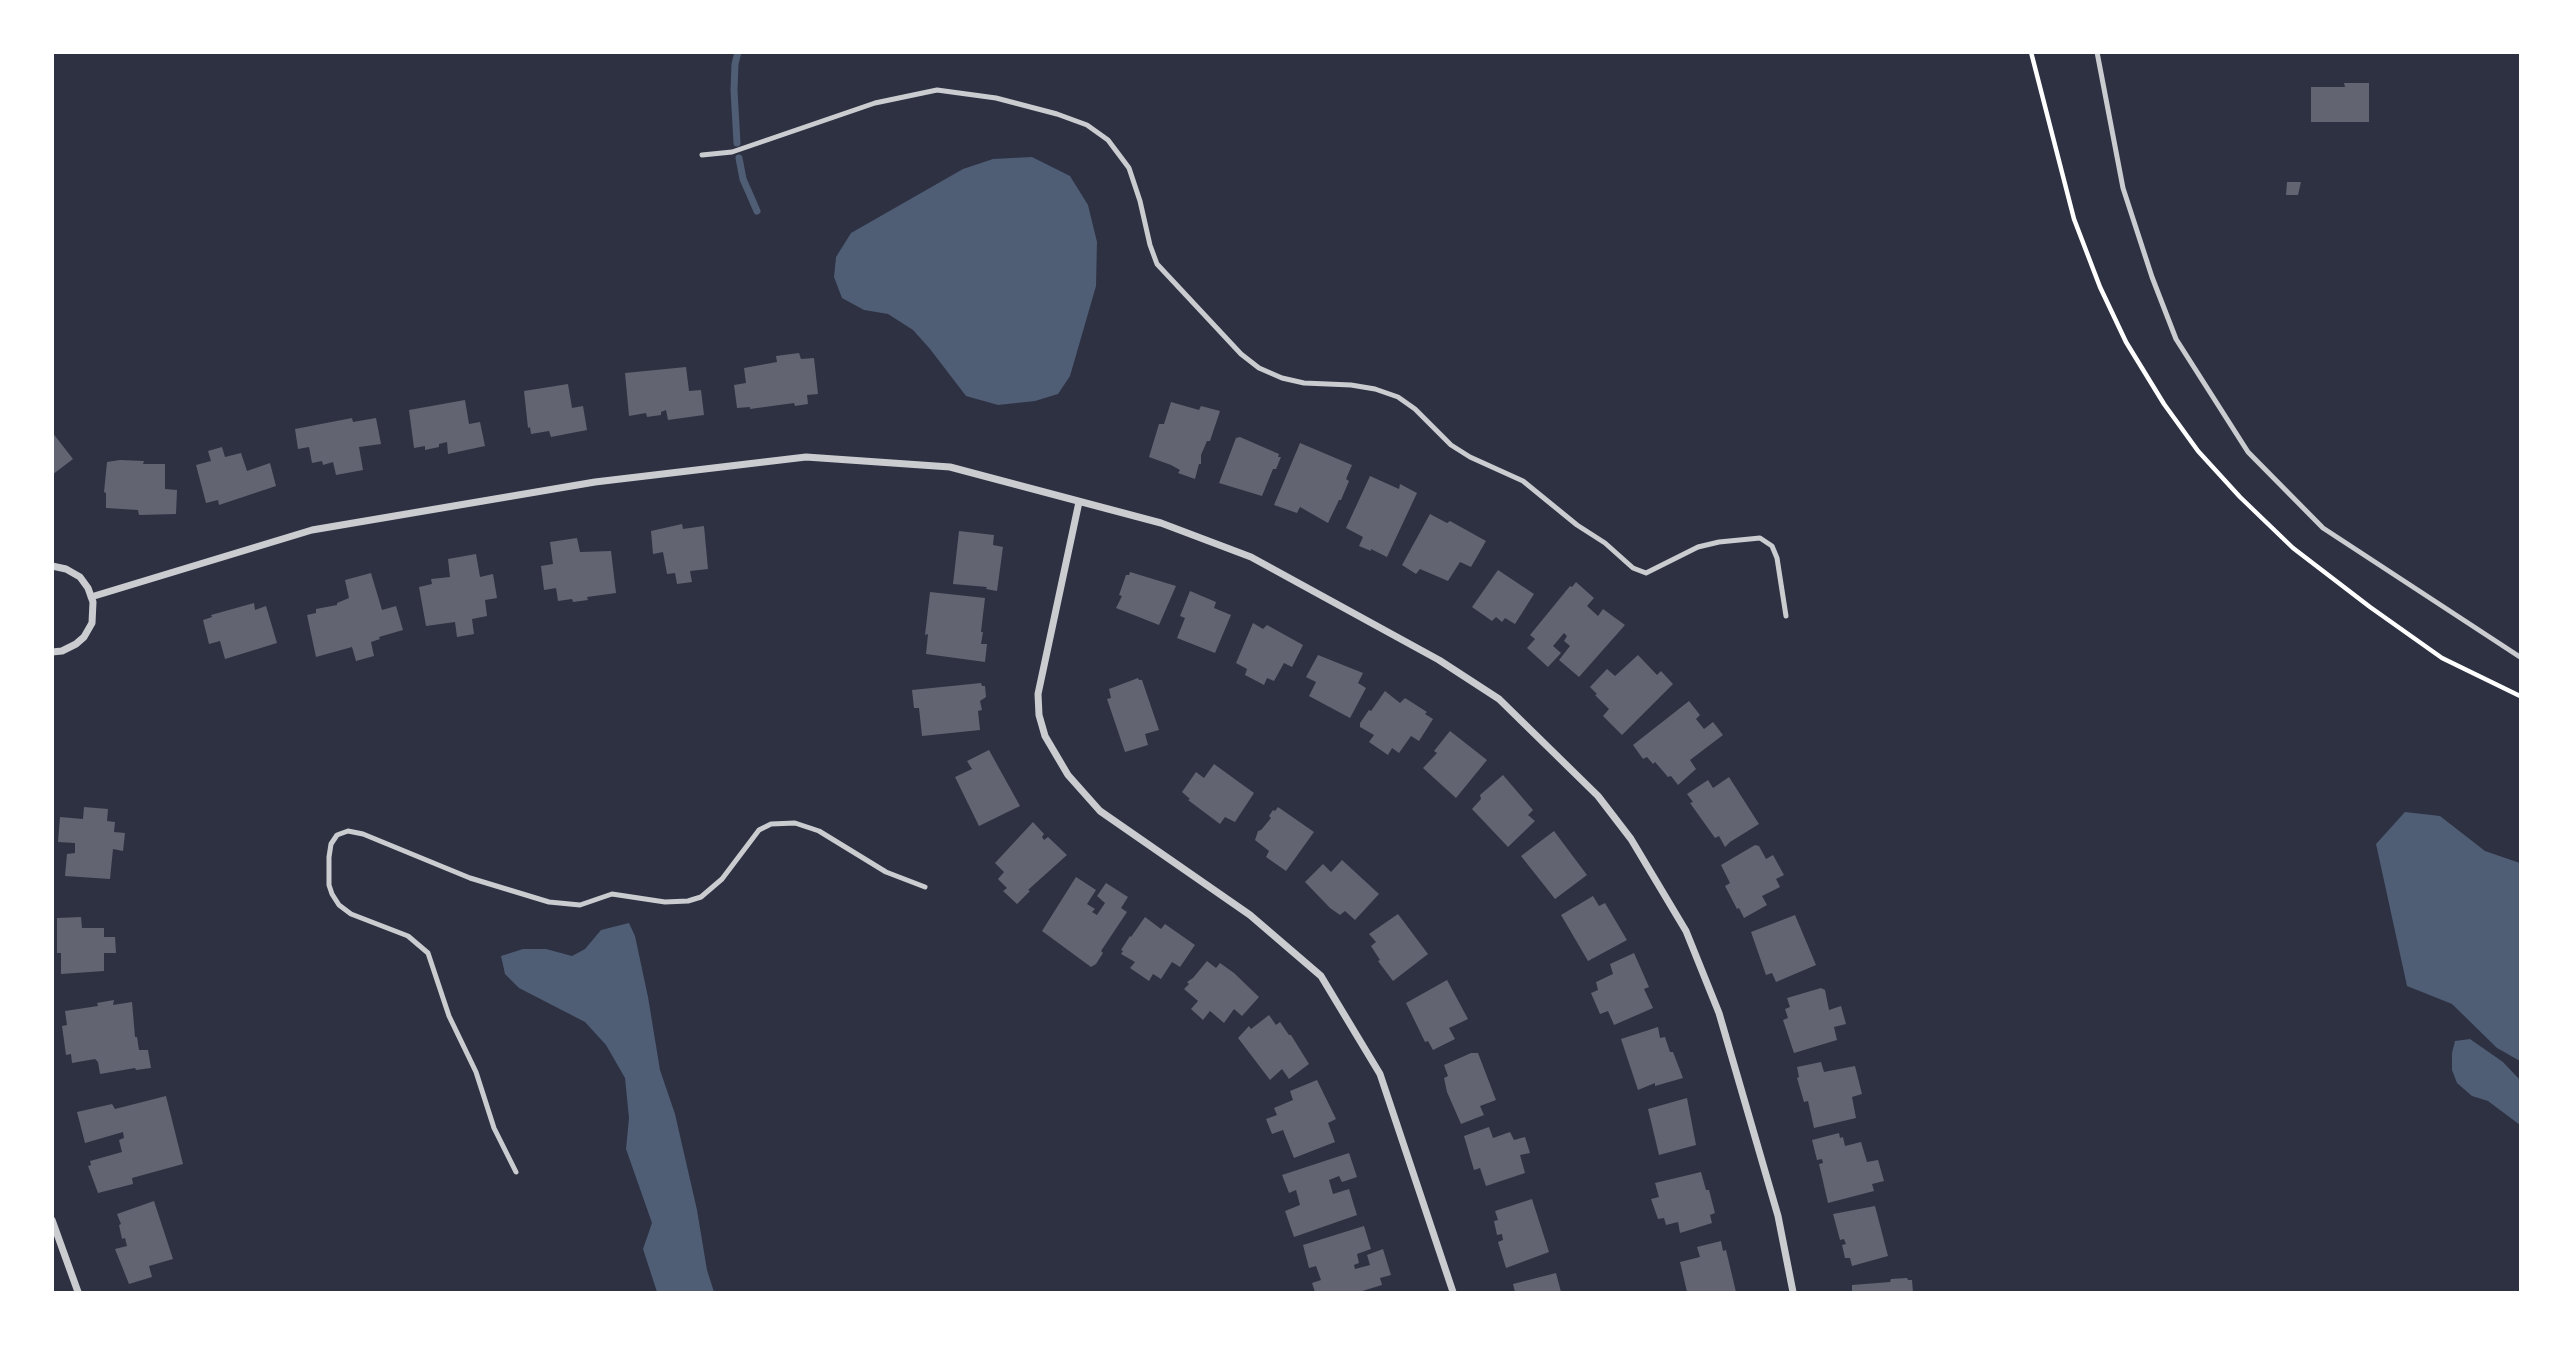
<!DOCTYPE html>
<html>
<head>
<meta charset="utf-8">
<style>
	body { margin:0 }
	#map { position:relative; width:2573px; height:1345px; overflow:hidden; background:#2d3142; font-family:Merriweather,serif }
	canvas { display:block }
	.frame { position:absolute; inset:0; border:54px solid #fff; pointer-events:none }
</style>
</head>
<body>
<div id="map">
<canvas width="2573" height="1345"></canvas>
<div class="frame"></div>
</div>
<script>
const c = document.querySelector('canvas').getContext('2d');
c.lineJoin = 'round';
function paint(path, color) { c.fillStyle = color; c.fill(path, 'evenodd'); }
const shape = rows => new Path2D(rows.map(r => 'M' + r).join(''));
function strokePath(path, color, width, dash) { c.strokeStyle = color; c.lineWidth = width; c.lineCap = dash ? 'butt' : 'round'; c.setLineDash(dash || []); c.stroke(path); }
paint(shape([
	[1032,157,1070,176,1088,205,1097,242,1096,286,1070,376,1058,394,1035,401,998,405,966,396,930,349,913,330,888,314,864,310,842,298,834,277,836,257,851,233,963,169,993,159],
	[2405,812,2440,816,2485,851,2520,863,2520,1061,2497,1048,2452,1004,2407,986,2376,844],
	[629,923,635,936,648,997,660,1070,675,1114,697,1210,707,1270,714,1292,657,1292,643,1249,652,1223,626,1149,629,1118,625,1078,606,1045,585,1022,519,988,505,974,501,956,523,949,546,949,572,956,585,949,601,930],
	[2470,1039,2503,1062,2520,1080,2520,1125,2488,1101,2472,1096,2457,1083,2452,1070,2452,1053,2455,1041]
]), '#4f5d75');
strokePath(shape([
	[737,143,734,90,735,64,738,52],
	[739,158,743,179,757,211]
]), '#4f5d75', 7);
paint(shape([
	[2344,83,2369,83,2369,122,2311,122,2311,87,2345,87],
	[2287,182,2301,182,2298,195,2286,195],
	[799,353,801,359,814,358,818,394,807,395,808,404,795,406,794,403,750,409,750,407,737,408,734,385,746,383,744,368,777,362,776,356],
	[686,367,689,391,701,390,704,415,668,420,666,410,661,412,661,415,647,417,646,413,629,416,625,373],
	[568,384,572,408,583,406,587,430,551,437,549,431,531,434,530,427,528,428,524,391],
	[465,400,469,424,480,422,485,446,448,454,447,442,439,444,439,447,425,450,425,446,414,448,409,410],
	[1171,402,1199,410,1201,406,1220,411,1210,441,1207,441,1201,455,1201,464,1199,464,1195,479,1178,473,1180,470,1171,465,1149,457,1159,424,1164,424],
	[352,418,353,422,376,418,381,444,359,447,363,470,336,475,333,462,323,465,322,461,312,463,309,447,298,449,295,429],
	[52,432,73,459,52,475],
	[1240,437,1279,454,1278,457,1281,457,1276,469,1273,469,1262,496,1219,483,1236,438],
	[1300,443,1352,465,1346,479,1349,481,1341,500,1339,500,1328,523,1300,507,1297,513,1274,505],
	[222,447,225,457,241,453,247,471,270,463,276,486,219,505,218,500,206,503,196,465,211,461,208,451],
	[120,460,144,461,143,464,165,464,165,489,177,490,176,514,139,515,138,510,106,508,106,493,104,492,107,462],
	[1370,476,1399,489,1400,484,1417,493,1387,557,1371,549,1371,551,1359,546,1363,537,1346,528],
	[1430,514,1447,523,1450,521,1486,541,1471,567,1460,562,1448,581,1420,569,1416,574,1402,565],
	[682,524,683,529,704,526,708,569,690,571,692,582,677,584,675,573,667,574,663,552,653,554,651,531],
	[959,531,994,535,993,545,1003,547,997,591,986,589,987,587,953,584],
	[577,538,580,552,611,551,616,593,587,597,588,600,573,602,572,599,558,601,556,588,544,590,541,566,553,564,550,542],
	[476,554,480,577,493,574,497,598,485,600,487,616,472,619,474,634,457,637,455,622,426,626,419,587,432,584,431,579,450,577,448,559],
	[1498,570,1534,594,1515,624,1505,618,1502,622,1496,617,1492,621,1472,607],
	[1130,572,1176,586,1159,625,1116,608,1122,596,1119,595,1126,575,1129,575],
	[371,573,382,610,396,606,403,630,379,637,380,639,371,642,374,656,356,661,352,647,316,657,307,615,316,613,316,609,337,605,337,603,349,598,345,580],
	[1576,582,1594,598,1587,606,1598,616,1603,609,1625,625,1579,677,1559,660,1570,646,1564,641,1567,636,1564,633,1553,646,1561,653,1548,667,1527,648,1535,639,1530,635,1570,586,1572,587],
	[1190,591,1216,602,1214,608,1231,615,1215,653,1177,638,1185,618,1180,616],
	[930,592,985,598,981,632,983,632,981,644,987,644,985,662,926,654,928,634,925,635],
	[254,603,255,610,266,606,277,643,225,659,220,641,209,644,203,620,212,617,211,615],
	[1253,623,1263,629,1267,625,1303,645,1292,667,1284,663,1274,681,1267,678,1264,685,1245,675,1247,669,1236,663],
	[1318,655,1363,673,1358,683,1366,688,1350,718,1309,696,1316,682,1306,677],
	[1638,655,1657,675,1661,671,1673,684,1622,735,1603,716,1609,709,1595,695,1597,694,1590,687,1607,669,1615,676],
	[1138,678,1139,680,1142,680,1159,730,1145,734,1148,745,1125,752,1107,699,1111,698,1109,689],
	[981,683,982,686,985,686,986,697,980,701,982,710,978,711,980,730,922,736,919,708,914,708,912,690],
	[1385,691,1400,703,1405,698,1427,712,1425,714,1433,719,1419,741,1411,736,1399,753,1392,748,1388,755,1369,742,1374,735,1360,727,1360,723,1369,710,1371,711],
	[1689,701,1700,715,1696,719,1704,729,1713,722,1723,735,1690,760,1696,769,1678,785,1671,776,1668,777,1655,762,1653,764,1647,757,1643,759,1633,745],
	[1450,731,1487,760,1456,798,1423,768,1437,753,1434,751],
	[989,750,1020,806,979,826,955,777,972,769,967,761],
	[1214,764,1254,793,1235,822,1225,817,1220,824,1188,800,1190,799,1182,792,1196,772,1204,778],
	[1503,775,1533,810,1528,815,1535,821,1508,847,1472,809,1481,799,1480,795],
	[1729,777,1759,824,1730,842,1725,847,1719,836,1715,838,1690,803,1693,802,1687,794,1708,780,1713,788],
	[84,807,108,809,107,821,115,822,114,832,125,833,123,851,113,849,110,879,65,876,67,854,75,853,75,843,58,842,60,817,83,819],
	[1278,807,1314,832,1286,871,1266,857,1269,851,1255,840,1258,831,1261,830,1271,818,1269,816,1273,810,1275,811],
	[1033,822,1044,834,1042,837,1044,840,1048,837,1067,855,1028,890,1030,891,1017,904,1003,891,1007,888,998,879,1004,872,995,863],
	[1554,831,1587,875,1555,899,1521,856],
	[1755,845,1759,846,1766,859,1773,855,1784,875,1776,879,1780,887,1762,896,1767,905,1744,918,1739,908,1737,909,1725,886,1730,883,1721,865],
	[1342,860,1379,894,1355,920,1345,911,1340,915,1330,908,1305,882,1323,864,1331,872],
	[1076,877,1096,890,1087,904,1095,909,1092,912,1097,915,1105,903,1097,896,1106,883,1128,897,1121,908,1127,912,1101,951,1103,953,1096,964,1091,967,1042,931],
	[1593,896,1599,906,1605,903,1627,940,1588,961,1561,915],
	[1398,914,1428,954,1393,981,1378,961,1380,960,1371,946,1376,942,1369,934],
	[1795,915,1816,965,1776,982,1772,973,1766,975,1751,932],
	[81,917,82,928,104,928,104,937,115,937,116,953,104,953,104,971,61,974,61,953,57,953,57,918],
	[1145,917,1161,929,1165,924,1195,945,1180,967,1172,962,1161,979,1153,974,1149,981,1130,968,1135,962,1121,954,1123,951,1121,950,1130,936,1131,937],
	[1634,953,1649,987,1644,989,1653,1008,1614,1025,1608,1011,1600,1014,1591,993,1598,990,1596,982,1613,974,1610,964],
	[1207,961,1216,968,1220,963,1234,973,1259,997,1242,1016,1234,1009,1224,1023,1210,1011,1203,1020,1191,1009,1198,1001,1184,989,1189,984,1187,982,1193,978],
	[1447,980,1468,1019,1449,1028,1455,1039,1433,1050,1428,1041,1425,1042,1406,1003],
	[1821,988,1825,990,1829,1010,1841,1006,1846,1024,1834,1027,1837,1040,1794,1053,1783,1020,1788,1018,1785,1009,1790,1007,1787,998],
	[114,1000,113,1005,132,1002,135,1037,137,1037,139,1050,148,1050,151,1068,136,1070,135,1068,100,1074,98,1062,95,1059,72,1063,71,1054,66,1055,62,1026,67,1025,65,1011,98,1006,97,1003],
	[1269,1015,1276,1025,1280,1022,1289,1035,1291,1035,1309,1064,1289,1079,1282,1069,1270,1080,1238,1038,1249,1026,1251,1029],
	[1658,1027,1660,1038,1665,1037,1670,1052,1673,1052,1683,1078,1655,1086,1655,1083,1638,1090,1621,1039],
	[1471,1053,1478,1053,1496,1100,1480,1106,1484,1115,1461,1124,1447,1092,1444,1078,1448,1076,1444,1065],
	[1821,1062,1824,1072,1855,1066,1862,1094,1852,1097,1856,1118,1814,1128,1808,1101,1804,1102,1797,1078,1799,1077,1797,1067],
	[1317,1080,1336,1119,1328,1123,1335,1142,1294,1158,1283,1130,1272,1134,1266,1119,1277,1115,1274,1108,1293,1100,1290,1091],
	[166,1096,183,1164,132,1178,133,1184,98,1193,88,1166,91,1165,90,1161,122,1152,119,1140,124,1138,123,1132,85,1143,77,1112,112,1104,115,1109],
	[1687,1098,1696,1145,1659,1155,1648,1109],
	[1489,1127,1493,1138,1510,1132,1514,1140,1525,1137,1530,1153,1520,1155,1525,1173,1486,1186,1480,1168,1474,1170,1464,1136],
	[1839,1133,1840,1138,1843,1137,1845,1146,1861,1142,1867,1162,1878,1160,1884,1181,1872,1184,1874,1191,1828,1203,1819,1164,1823,1163,1822,1159,1817,1160,1812,1140],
	[1349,1153,1357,1177,1342,1182,1339,1176,1329,1180,1333,1194,1349,1189,1357,1215,1294,1237,1285,1211,1300,1205,1296,1190,1289,1193,1282,1175],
	[1701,1172,1706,1190,1709,1190,1715,1213,1710,1215,1712,1223,1680,1233,1678,1222,1666,1225,1664,1218,1658,1219,1651,1199,1659,1197,1655,1183],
	[1532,1199,1549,1252,1506,1268,1498,1242,1503,1240,1502,1234,1497,1235,1494,1221,1498,1220,1495,1211],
	[154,1201,173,1259,149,1266,152,1277,129,1284,115,1249,127,1246,125,1238,122,1239,119,1225,121,1224,117,1214],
	[1875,1206,1888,1256,1852,1266,1850,1258,1845,1258,1842,1245,1846,1244,1844,1239,1840,1240,1833,1214],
	[1364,1226,1371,1249,1357,1254,1359,1263,1354,1265,1355,1269,1370,1265,1367,1255,1383,1249,1391,1275,1380,1278,1382,1285,1359,1292,1315,1292,1312,1283,1321,1280,1316,1266,1309,1268,1303,1245],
	[1721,1241,1723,1251,1726,1250,1736,1292,1687,1292,1680,1262,1700,1257,1697,1247],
	[1556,1273,1561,1292,1515,1292,1513,1284],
	[1907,1278,1908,1280,1912,1280,1913,1292,1852,1292,1852,1285,1890,1282,1891,1279]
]), '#626471');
strokePath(shape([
	[2031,52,2074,219,2100,287,2126,342,2164,404,2198,451,2240,497,2293,548,2370,607,2442,658,2520,696]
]), '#fff', 4.5);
strokePath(shape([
	[2097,52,2123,188,2152,277,2176,339,2248,452,2323,528,2520,657],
	[702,155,732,152,875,103,937,90,996,98,1057,114,1087,125,1108,140,1129,168,1140,201,1150,245,1157,264,1241,354,1259,368,1282,378,1304,383,1351,385,1375,389,1398,397,1415,409,1451,445,1470,457,1523,481,1577,525,1605,543,1633,568,1646,573,1698,547,1719,542,1760,538,1772,546,1777,558,1786,616],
	[516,1172,494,1128,476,1072,449,1016,428,953,408,936,351,914,339,905,332,894,329,885,329,857,331,844,337,835,348,831,363,834,470,878,549,902,580,905,612,894,665,902,688,901,701,897,722,879,759,830,771,824,795,823,819,831,886,872,925,887]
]), '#caccd0', 5);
strokePath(shape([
	[1079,502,1038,694,1039,715,1045,736,1068,775,1100,811,1250,915,1321,976,1380,1074,1453,1292],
	[52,566,66,569,80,577,88,588,93,602,92,623,84,637,76,644,62,651,52,652],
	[91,597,312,530,595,482,806,457,950,467,1161,523,1251,557,1439,660,1499,699,1598,796,1631,839,1686,931,1719,1013,1778,1216,1793,1292],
	[52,1220,78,1292]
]), '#caccd0', 7);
</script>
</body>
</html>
